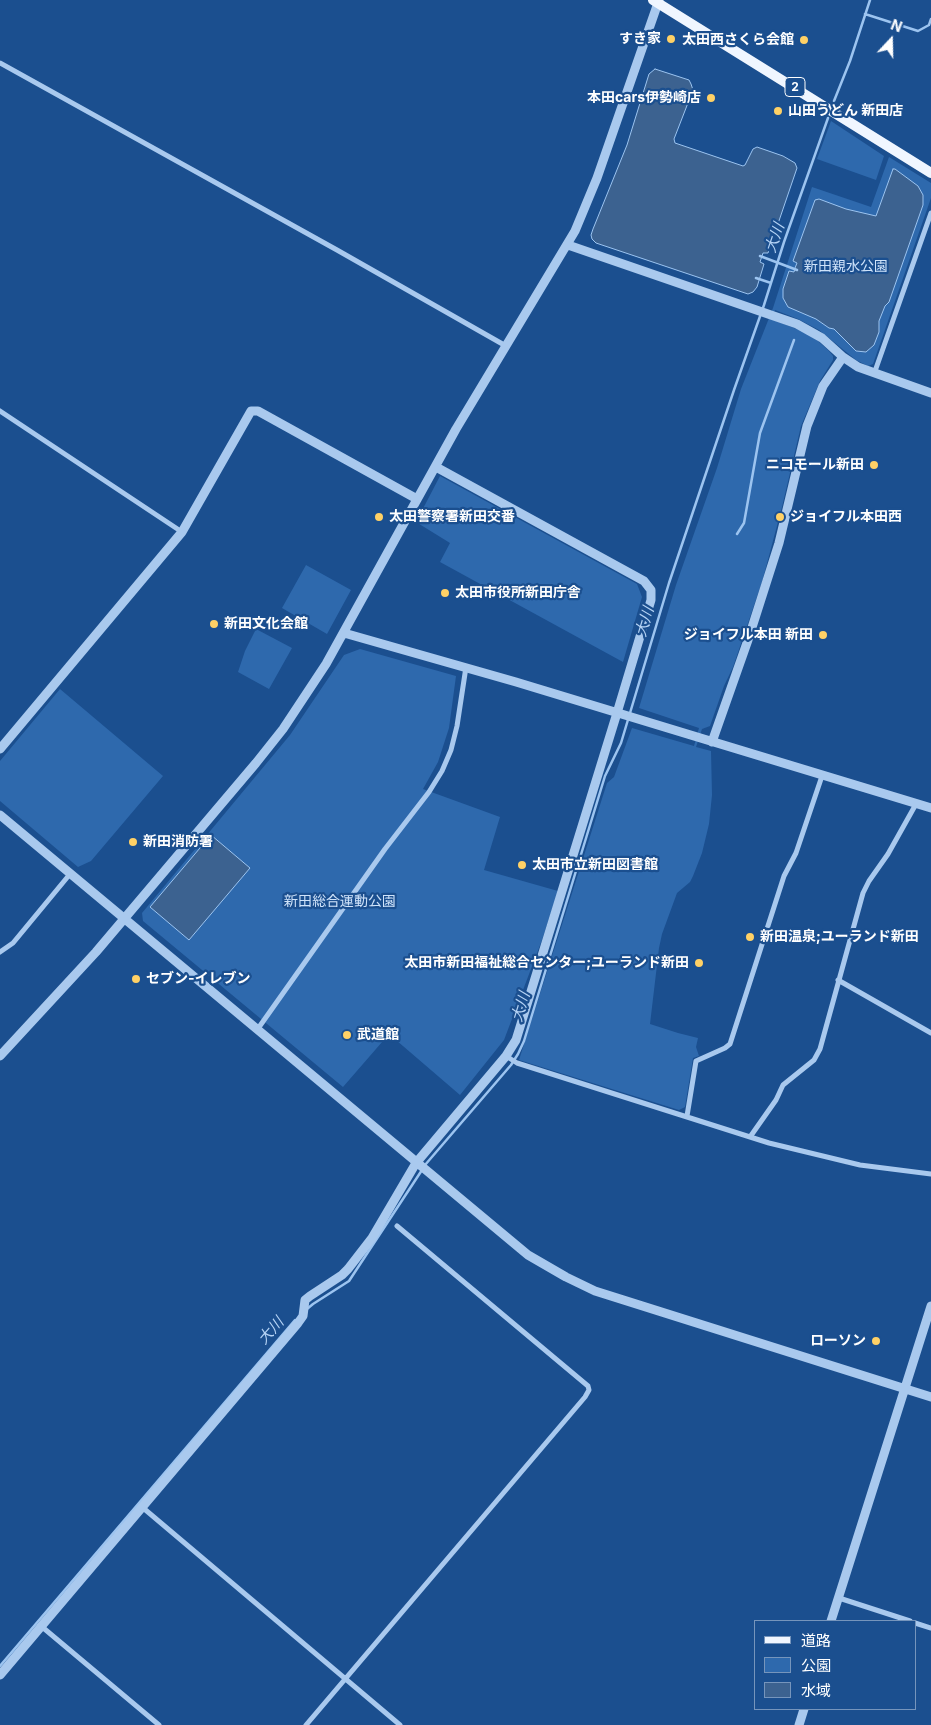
<!DOCTYPE html>
<html>
<head>
<meta charset="utf-8">
<style>
	body { margin:0 }
	#map { position:relative; width:931px; height:1725px; overflow:hidden; background:#1b4f8f; font-family:Inter,"Noto Sans JP",sans-serif }
	canvas { display:block }
	.legend { position:absolute; left:754px; top:1620px; width:162px; height:90px; box-sizing:border-box; background:#1b4f8f; border:1px solid #7695bc; margin:0; padding:6px 9px; list-style:none; font-size:15px; color:#fff }
	.legend li { display:flex; align-items:center; gap:10px; height:25px }
	.legend b { width:25px; border:1px solid #7695bc }
	.north { position:absolute; left:866px; top:15px; width:50px; height:50px; -webkit-text-stroke:4px #1b4f8f; paint-order:stroke; rotate:21deg; font-size:14px; font-weight:700; line-height:20px; text-align:center; color:#fff }
	.north::after { content:''; display:block; margin:auto; width:18px; height:22px; background:#fff; clip-path:polygon(50% 0,100% 100%,50% 72%,0 100%) }
</style>
</head>
<body>
<div id="map">
<canvas width="931" height="1725"></canvas>
<ul class="legend">
<li><b style="height:6px;background:#f0f6ff"></b>道路</li>
<li><b style="height:14px;background:#2e69ad"></b>公園</li>
<li><b style="height:14px;background:#3c6290"></b>水域</li>
</ul>
<div class="north">N</div>
</div>
<script>
const c = document.querySelector('canvas').getContext('2d');
c.lineJoin = 'round';
function paint(path, color) { c.fillStyle = color; c.fill(path, 'evenodd'); }
const shape = rows => new Path2D(rows.map(r => 'M' + r).join(''));
function strokePath(path, color, width, dash) { c.strokeStyle = color; c.lineWidth = width; c.lineCap = dash ? 'butt' : 'round'; c.setLineDash(dash || []); c.stroke(path); }
function write(font, color, halo, rows, align = 'center') {
  c.font = font + ' Inter,"Noto Sans JP",sans-serif'; c.lineWidth = 4.5; c.setLineDash([]); c.textBaseline = 'middle'; c.strokeStyle = halo; c.fillStyle = color; for (const [text, x, y, turn = 0] of rows) {
    c.save(); c.translate(x, y); c.rotate((+turn || 0) * Math.PI / 180); c.textAlign = isNaN(turn) ? turn : align; if (halo) c.strokeText(text, 0, 0); c.fillText(text, 0, 0); c.restore();
  }
}
paint(shape([
	[831,121,884,156,876,180,817,159],
	[889,157,931,183,931,198,873,364,868,366,856,360,819,330,798,319,775,310,771,319,802,331,818,341,829,351,833,356,833,360,820,381,801,426,782,507,762,582,733,667,724,686,710,726,702,729,696,747,711,751,712,795,709,824,702,853,693,876,690,882,677,893,662,934,659,948,650,1024,678,1033,698,1038,696,1047,699,1056,693,1058,685,1107,679,1110,519,1060,607,783,614,777,632,728,694,746,699,728,639,708,676,585,717,468,741,389,773,308,812,187,871,207],
	[440,476,637,584,642,597,623,662,440,562,450,543,416,522],
	[306,565,351,590,327,634,282,608],
	[256,629,292,648,269,689,238,672,245,651],
	[360,649,456,676,449,728,438,762,423,789,500,817,484,870,558,891,542,940,504,1040,460,1095,389,1034,343,1087,143,921,142,913,290,735,344,655],
	[60,689,163,776,91,861,78,867,0,801,0,761]
]), '#2e69ad');
const water = shape([
	[655,69,689,80,691,84,693,90,674,139,675,143,743,166,745,165,753,149,757,147,783,156,795,163,797,168,768,253,763,253,760,262,764,264,757,287,753,292,748,294,596,243,592,239,591,235,593,229,627,145,649,74,655,69],
	[893,169,895,169,918,186,923,195,923,205,889,302,885,306,879,321,879,332,874,345,866,352,856,351,834,329,829,328,816,319,788,307,783,298,783,289,789,271,794,272,795,268,797,263,793,261,815,200,819,199,846,209,876,216,893,169],
	[211,835,250,868,189,940,150,907,211,835]
]);
paint(water, '#3c6290');
strokePath(water, '#9cc4f0', 1);
strokePath(shape([
	[865,14,918,31,929,25,931,19],
	[834,101,850,61,870,0],
	[760,256,797,270],
	[756,278,771,283],
	[737,534,744,523,760,433,794,340],
	[425,1165,511,1065,518,1054,524,1041,605,776,621,743,669,583,734,390,764,305,784,242,828,118],
	[307,1309,313,1304,349,1281,422,1170],
	[0,1666,295,1320]
]), '#9cc4f0', 2.5);
strokePath(shape([
	[0,63,337,250,506,346],
	[874,374,931,213],
	[0,411,182,532],
	[0,952,13,943,70,874],
	[838,980,931,1033],
	[257,1030,385,849,429,792,442,771,451,750,457,726,466,667],
	[506,1056,517,1063,769,1143,860,1165,931,1174],
	[687,1116,696,1061,725,1048,730,1044,784,876,796,853,822,776],
	[750,1137,776,1100,783,1085,814,1060,820,1049,863,893,869,881,888,854,916,804],
	[142,1507,400,1725],
	[839,1598,910,1621],
	[915,1623,931,1628],
	[41,1626,159,1725],
	[306,1725,585,1397,589,1390,588,1386,397,1226]
]), '#a9c9ee', 5);
strokePath(shape([
	[568,245,797,324,822,338,843,357,858,367,931,393],
	[344,633,516,682,931,808],
	[712,742,748,640,779,543,807,426,823,386,843,357],
	[0,749,182,532,251,411,258,411,417,499],
	[0,815,528,1255,566,1277,595,1291,931,1397],
	[0,1056,96,952,256,763,283,729,326,664,456,429,575,231,597,178,659,0],
	[831,1621,931,1306],
	[0,1675,298,1323,303,1316,305,1300,310,1296,342,1275,348,1269,372,1238,416,1163,506,1056,516,1040,617,713,651,600,651,590,644,581,436,467],
	[799,1725,804,1709]
]), '#a9c9ee', 9);
strokePath(shape([
	[653,0,931,173]
]), '#f0f6ff', 10);
for (const [x, y, r, color] of [
	[671,39,5,"#ffd166"],
	[804,40,5,"#ffd166"],
	[711,98,5,"#ffd166"],
	[778,111,5,"#ffd166"],
	[874,465,5,"#ffd166"],
	[379,517,5,"#ffd166"],
	[780,517,5,"#ffd166"],
	[445,593,5,"#ffd166"],
	[214,624,5,"#ffd166"],
	[823,635,5,"#ffd166"],
	[133,842,5,"#ffd166"],
	[522,865,5,"#ffd166"],
	[750,937,5,"#ffd166"],
	[699,963,5,"#ffd166"],
	[136,979,5,"#ffd166"],
	[347,1035,5,"#ffd166"],
	[876,1341,5,"#ffd166"]
]) { const dot = new Path2D(); dot.arc(x, y, r, 0, 2 * Math.PI); c.fillStyle = color; c.fill(dot); strokePath(dot, '#1b4f8f', 2); }
for (const [x, y, w] of [
	[795,87,20]
]) { const box = new Path2D(); box.roundRect(x - w / 2, y - 9.5, w, 19, 4); c.fillStyle = '#1b4f8f'; c.fill(box); strokePath(box, '#fff', 1); }
write('bold 12px', '#fff', null, [
	["2",795,87]
]);
write('bold 14px', '#fff', '#1b4f8f', [
	["すき家",661,39,"right"],
	["太田西さくら会館",794,40,"right"],
	["本田cars伊勢崎店",701,98,"right"],
	["山田うどん 新田店",788,111],
	["ニコモール新田",864,465,"right"],
	["太田警察署新田交番",389,517],
	["ジョイフル本田西",790,517],
	["太田市役所新田庁舎",455,593],
	["新田文化会館",224,624],
	["ジョイフル本田 新田",813,635,"right"],
	["新田消防署",143,842],
	["太田市立新田図書館",532,865],
	["新田温泉;ユーランド新田",760,937],
	["太田市新田福祉総合センター;ユーランド新田",689,963,"right"],
	["セブン-イレブン",146,979],
	["武道館",357,1035],
	["ローソン",866,1341,"right"]
], 'left');
write('14px', '#cfe3fa', '#1b4f8f', [
	["新田親水公園",846,267],
	["新田総合運動公園",340,902]
]);
write('italic 15px', '#b5d3f5', '#1b4f8f', [
	["大川",775,238,-71],
	["大川",645,622,-73],
	["大川",521,1007,-73],
	["大川",271,1331,-49]
]);
</script>
</body>
</html>
